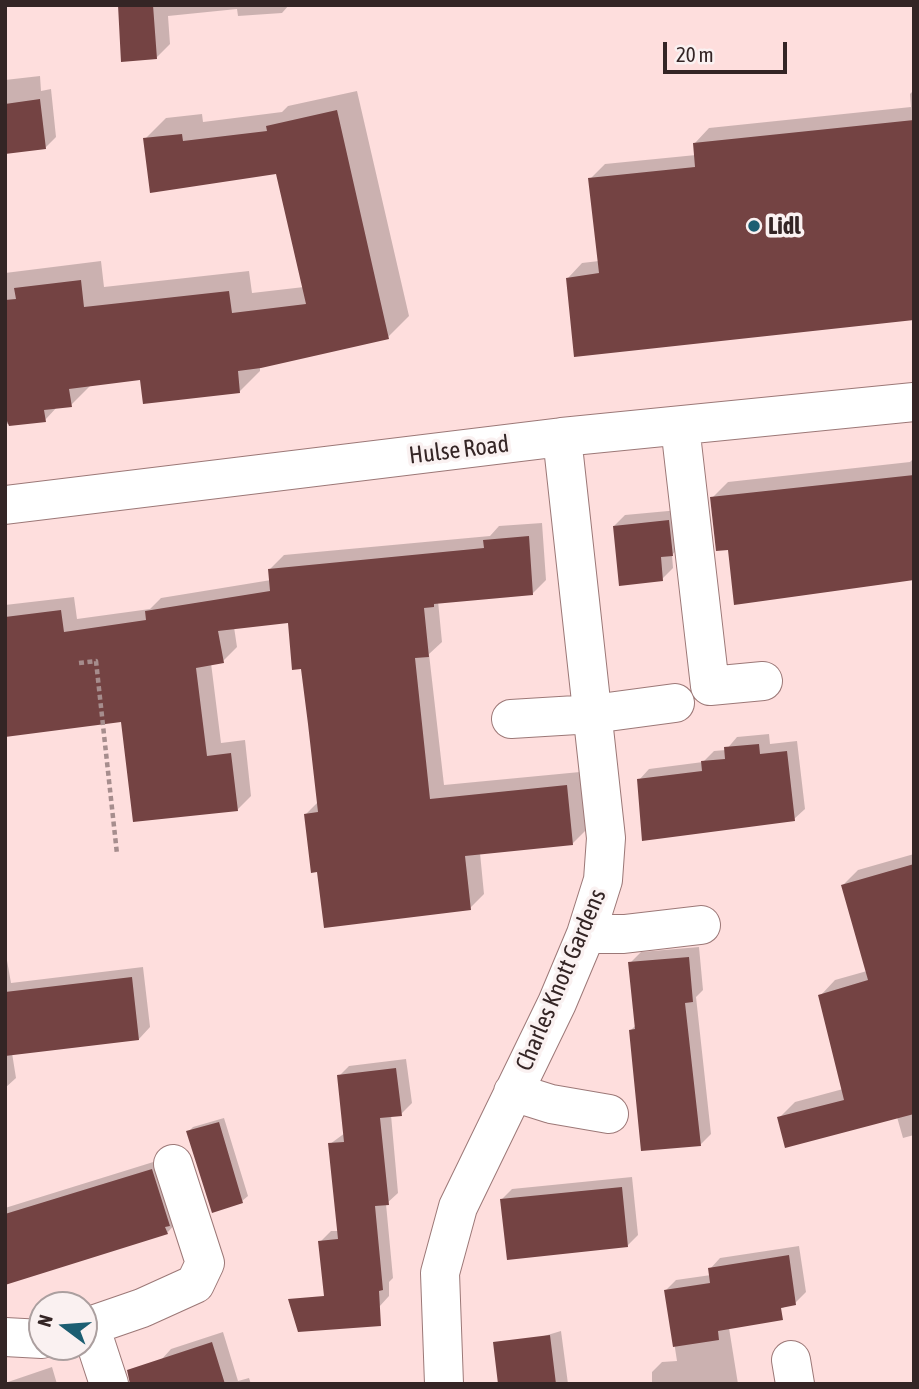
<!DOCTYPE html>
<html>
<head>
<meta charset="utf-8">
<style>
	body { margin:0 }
	#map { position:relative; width:919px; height:1389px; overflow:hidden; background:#fededd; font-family:"Asap Condensed",sans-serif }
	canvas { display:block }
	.frame { position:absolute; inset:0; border:7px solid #342525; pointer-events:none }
	.north { position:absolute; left:28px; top:1291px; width:70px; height:70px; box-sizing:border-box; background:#faf1f1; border:2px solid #ab9f9f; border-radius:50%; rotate:286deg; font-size:19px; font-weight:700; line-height:28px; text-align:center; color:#342525 }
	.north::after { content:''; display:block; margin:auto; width:24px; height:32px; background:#1c5e72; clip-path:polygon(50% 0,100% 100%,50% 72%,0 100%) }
	.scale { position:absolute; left:663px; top:42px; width:124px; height:32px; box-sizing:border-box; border:4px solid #342525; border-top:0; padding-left:9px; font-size:21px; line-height:24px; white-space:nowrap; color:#342525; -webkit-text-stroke:5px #faf1f1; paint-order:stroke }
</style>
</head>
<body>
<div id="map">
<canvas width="919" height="1389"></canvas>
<div class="frame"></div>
<div class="north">N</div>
<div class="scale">20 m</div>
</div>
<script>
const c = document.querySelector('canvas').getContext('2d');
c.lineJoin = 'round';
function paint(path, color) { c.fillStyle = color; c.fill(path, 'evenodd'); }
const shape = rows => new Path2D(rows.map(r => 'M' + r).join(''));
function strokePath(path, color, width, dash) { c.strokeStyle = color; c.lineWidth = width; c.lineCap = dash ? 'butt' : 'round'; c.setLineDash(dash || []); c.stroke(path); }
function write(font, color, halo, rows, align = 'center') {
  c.font = font + ' "Asap Condensed",sans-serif'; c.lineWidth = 7; c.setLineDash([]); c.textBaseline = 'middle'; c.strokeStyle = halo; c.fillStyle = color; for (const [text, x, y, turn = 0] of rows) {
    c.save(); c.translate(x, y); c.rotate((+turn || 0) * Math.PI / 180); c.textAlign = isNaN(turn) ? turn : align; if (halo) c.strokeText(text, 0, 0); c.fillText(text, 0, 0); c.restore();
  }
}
paint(shape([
	[119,5,289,5,282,13,238,16,237,9,168,16,170,44,156,58],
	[40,76,41,91,51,89,56,137,45,148,5,152,5,80],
	[914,90,914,318,568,278,582,263,599,261,590,179,605,164,696,155,695,143,709,128,911,107,910,94],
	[357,91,409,316,388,337,260,367,260,371,239,392,142,378,92,384,71,405,58,406,45,420,5,424,5,273,101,261,104,287,249,271,252,293,304,287,278,172,145,139,166,118,202,114,203,122,282,112,288,106],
	[914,458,914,579,730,548,712,498,728,482,910,462],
	[679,510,683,543,672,555,673,568,662,579,614,526,625,515],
	[542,523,546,580,532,594,438,601,442,642,429,654,444,785,580,772,586,830,572,844,480,853,484,894,470,908,319,870,306,814,319,801,302,667,290,621,234,627,237,647,223,661,211,663,221,743,245,740,251,796,237,810,123,720,5,735,5,605,74,597,77,619,150,609,161,598,271,580,270,569,284,555,490,536,499,526],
	[769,734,770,744,797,741,805,809,794,819,639,780,649,769,703,762,714,751,726,750,737,737],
	[914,854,914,1135,903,1138,897,1117,779,1118,795,1102,843,1089,820,996,835,980,867,971,843,885,858,870],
	[699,947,703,990,696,997,711,1134,700,1145,631,1030,636,1025,630,963,641,952],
	[5,949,11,983,143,967,150,1027,139,1039,12,1053,16,1078,5,1088],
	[406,1059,412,1103,401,1114,391,1115,398,1193,386,1204,393,1278,389,1282,389,1296,379,1307,320,1242,331,1231,339,1231,330,1144,345,1133,339,1076,349,1066],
	[224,1118,248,1196,242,1201,188,1132,193,1127],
	[163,1159,177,1222,167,1233,5,1283,5,1208],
	[632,1177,638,1235,627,1246,501,1200,512,1189],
	[799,1246,806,1292,795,1303,729,1328,738,1384,652,1384,652,1372,662,1362,677,1361,666,1290,676,1280,711,1275,710,1269,720,1258],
	[561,1331,568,1384,500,1384,507,1347],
	[223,1332,238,1381,249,1378,251,1384,168,1384,161,1360,171,1349],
	[52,1367,57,1384,5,1384,5,1383]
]), '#0003');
paint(shape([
	[118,5,153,5,157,59,121,62],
	[40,99,46,149,5,154,5,104],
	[337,110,389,339,261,368,238,371,240,393,143,404,140,380,69,389,72,407,44,410,46,422,9,426,5,416,5,300,16,299,14,288,81,280,84,307,229,291,232,313,306,304,276,174,150,193,143,138,182,134,183,141,267,131,266,126],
	[914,120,914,320,574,357,566,278,599,273,588,178,695,167,693,143],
	[914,475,914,580,734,605,728,550,716,551,710,497],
	[669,520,673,556,661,557,663,581,619,586,613,526],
	[529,536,533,595,434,604,434,607,424,608,429,657,415,658,430,799,567,785,573,845,465,856,471,910,324,928,317,872,311,873,304,814,318,812,308,724,301,669,292,670,288,623,218,631,224,663,196,668,207,756,231,753,238,811,133,822,121,722,5,737,5,617,61,610,64,632,146,620,145,611,270,591,268,569,484,548,483,540],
	[759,744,760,754,787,751,795,821,642,841,637,779,702,771,701,761,725,759,724,747],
	[914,864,914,1114,785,1148,777,1117,844,1100,818,995,868,980,841,885],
	[689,957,693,1002,685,1003,701,1146,641,1151,629,1030,635,1029,628,962],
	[132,977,139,1040,5,1056,5,992],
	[396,1068,402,1116,380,1118,389,1205,375,1206,383,1290,379,1291,381,1326,298,1332,288,1299,324,1296,318,1241,338,1239,328,1143,344,1142,337,1075],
	[219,1122,243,1203,212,1213,186,1131],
	[152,1169,170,1226,165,1227,168,1234,5,1285,5,1214],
	[622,1187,628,1247,507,1260,500,1199],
	[789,1255,796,1305,781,1308,783,1320,718,1331,719,1340,673,1347,664,1290,710,1283,708,1268],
	[550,1335,556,1384,498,1384,493,1342],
	[212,1342,225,1384,130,1384,127,1370]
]), '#744343');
const minor = shape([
	[680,426,710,686,763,681],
	[5,505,562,437,914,402],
	[511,719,593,714,675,703],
	[586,934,624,934,701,925],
	[513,1092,551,1104,609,1114],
	[90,1326,109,1384],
	[84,1328,142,1308,195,1284,205,1263,173,1164],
	[5,1337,42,1339],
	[791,1360,795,1384],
	[444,1384,440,1273,458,1207,557,1003,586,934,603,880,606,838,562,437]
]);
strokePath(minor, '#9c7877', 40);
strokePath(shape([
	[79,663,96,661,117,854]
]), '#a68d8d', 4.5, [5, 3.5]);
strokePath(minor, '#fff', 38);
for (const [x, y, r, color] of [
	[754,226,7,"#1c5e72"]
]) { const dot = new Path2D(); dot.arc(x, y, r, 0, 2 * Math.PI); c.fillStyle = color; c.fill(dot); strokePath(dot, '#faf1f1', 2.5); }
write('bold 24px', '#342525', '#faf1f1', [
	["Lidl",768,226]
], 'left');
write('24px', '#342525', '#faf1f1', [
	["Hulse Road",459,450,-7],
	["Charles Knott Gardens",561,980,-67]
]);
</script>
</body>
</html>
